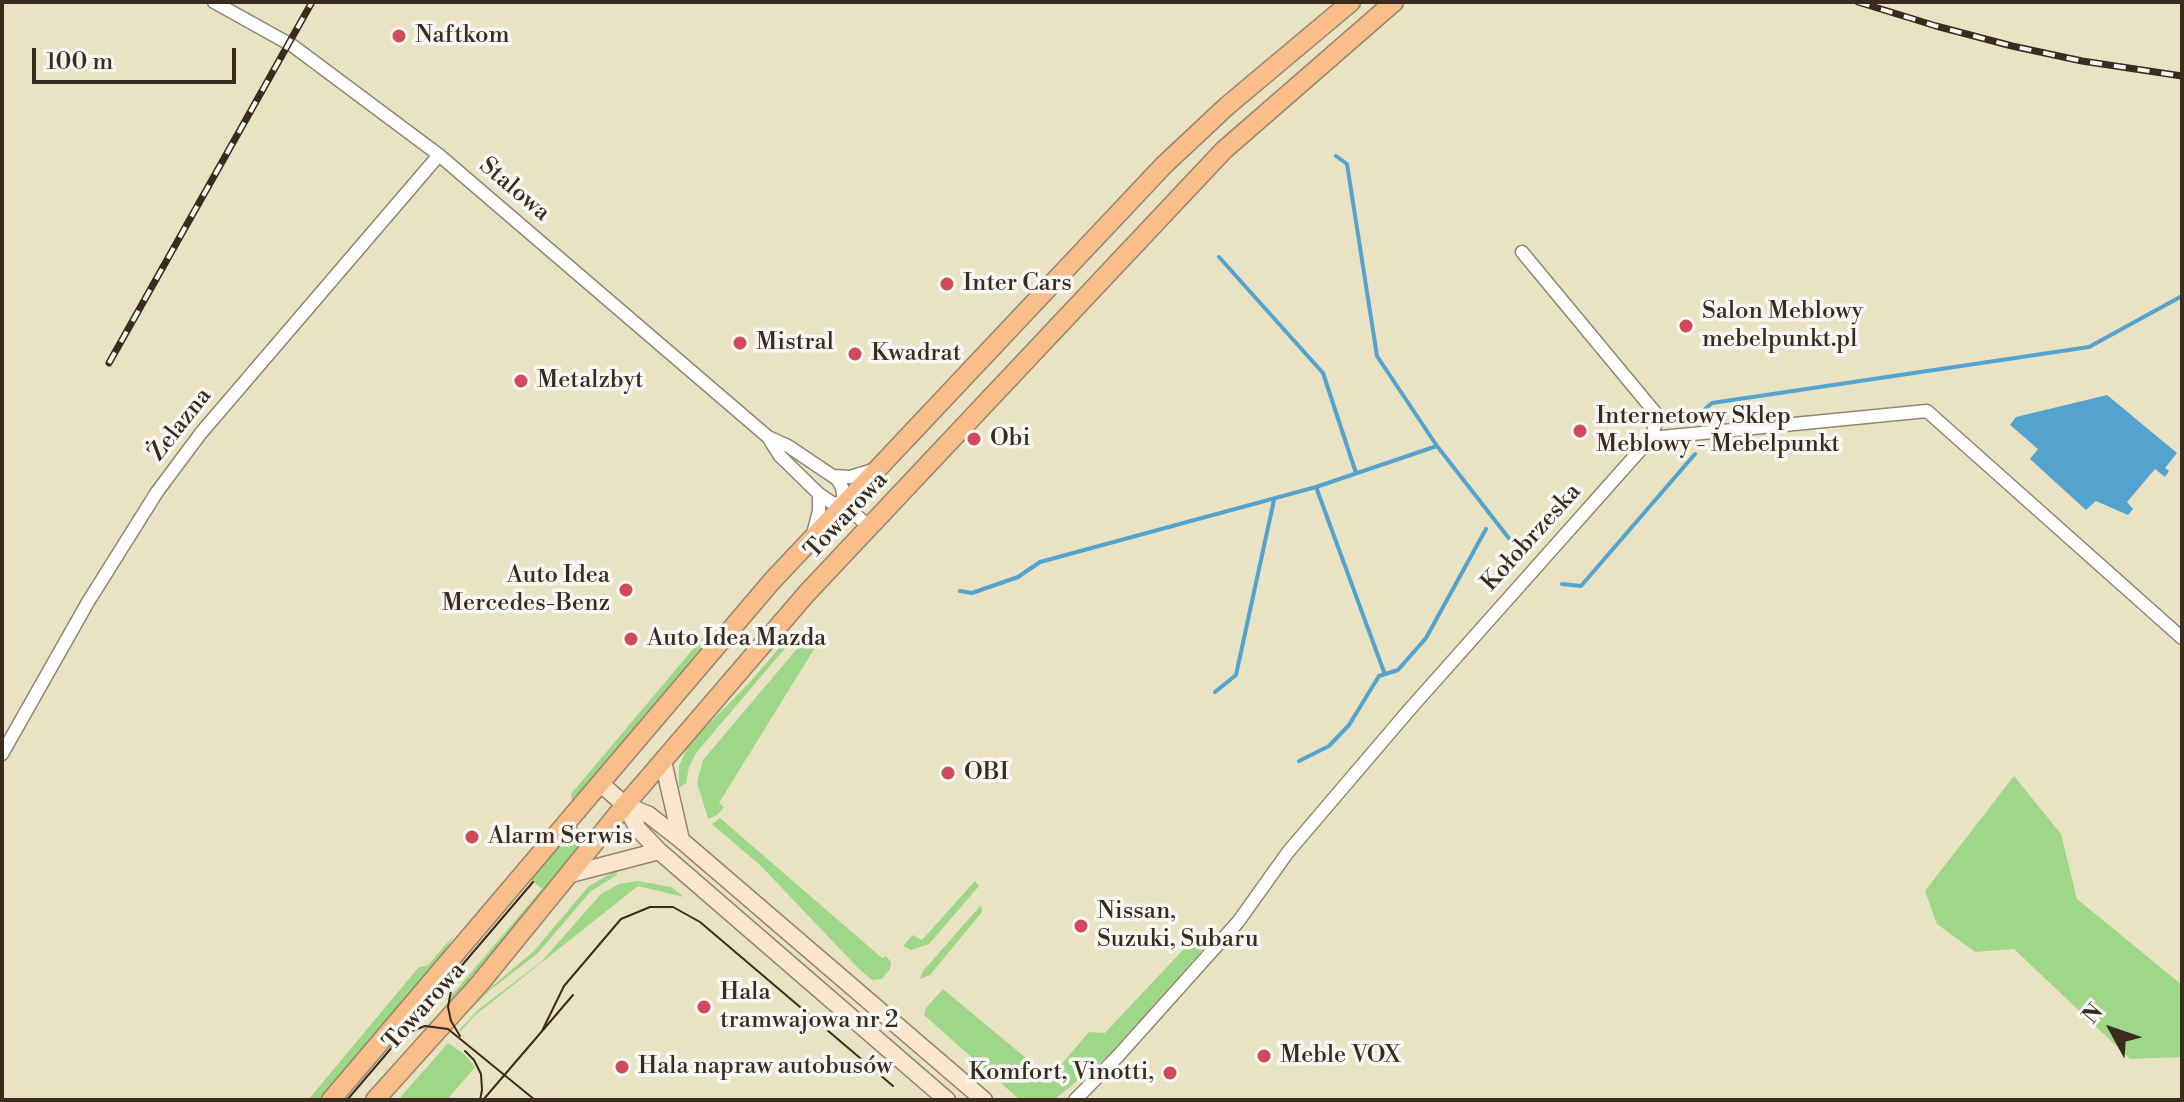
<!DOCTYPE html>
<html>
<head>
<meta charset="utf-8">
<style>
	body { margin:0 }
	#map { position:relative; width:2184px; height:1102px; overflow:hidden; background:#e9e3c3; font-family:"Libre Bodoni",serif }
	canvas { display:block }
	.frame { position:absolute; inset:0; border:4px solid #3b2a1e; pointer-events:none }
	.north { position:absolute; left:2072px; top:990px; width:80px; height:80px; -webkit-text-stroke:6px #f6f6f2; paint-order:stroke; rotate:310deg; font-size:22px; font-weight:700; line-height:32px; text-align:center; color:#3b2a1e }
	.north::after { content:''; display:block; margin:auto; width:28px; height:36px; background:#3b2a1e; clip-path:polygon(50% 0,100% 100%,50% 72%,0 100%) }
	.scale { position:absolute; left:32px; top:48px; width:204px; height:36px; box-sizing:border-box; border:4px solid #3b2a1e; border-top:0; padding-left:10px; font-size:24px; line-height:28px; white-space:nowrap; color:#3b2a1e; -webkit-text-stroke:6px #f6f6f2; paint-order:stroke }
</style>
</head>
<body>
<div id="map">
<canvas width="2184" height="1102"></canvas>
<div class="frame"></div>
<div class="north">N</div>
<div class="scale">100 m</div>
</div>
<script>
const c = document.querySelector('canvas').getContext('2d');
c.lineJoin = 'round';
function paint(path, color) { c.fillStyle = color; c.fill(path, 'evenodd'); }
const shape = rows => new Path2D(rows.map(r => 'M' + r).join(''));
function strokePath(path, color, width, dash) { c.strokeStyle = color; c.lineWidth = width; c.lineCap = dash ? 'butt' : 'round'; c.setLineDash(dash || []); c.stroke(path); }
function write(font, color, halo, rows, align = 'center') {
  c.font = font + ' "Libre Bodoni",serif'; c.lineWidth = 7; c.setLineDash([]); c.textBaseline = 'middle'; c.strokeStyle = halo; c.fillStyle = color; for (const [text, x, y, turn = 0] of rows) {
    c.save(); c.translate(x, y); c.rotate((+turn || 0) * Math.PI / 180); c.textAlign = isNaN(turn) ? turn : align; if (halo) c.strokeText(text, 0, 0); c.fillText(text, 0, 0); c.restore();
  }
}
paint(shape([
	[709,630,708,641,572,802,571,794],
	[798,633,696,753,689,767,686,783,679,788,679,766,689,744,750,682,787,639],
	[807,637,814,640,816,646,719,803,724,807,717,815,708,819,697,782,703,760],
	[2014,776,2061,834,2077,899,2182,985,2182,1057,2130,1059,2014,949,1975,952,1937,924,1925,891],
	[720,818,882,958,886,956,891,962,890,969,882,979,872,980,858,968,761,866,712,824],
	[576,825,589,836,480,969,450,1001,451,996,542,889,530,879],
	[616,870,617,875,591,891,537,954,490,990,456,1024,489,989,534,951,588,887],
	[638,881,671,887,684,897,638,886,474,1016,461,1031,459,1030,479,1009,541,962,601,894,619,884],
	[975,881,979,886,929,944,911,950,903,946,913,935,922,940],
	[981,905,982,912,930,975,920,979,923,971],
	[455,934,441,957,319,1100,308,1100,418,968,428,965],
	[1206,936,1207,945,1113,1052,1054,1100,1020,1100,924,1015,926,1008,943,989,1050,1078,1089,1032,1105,1033,1194,938],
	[448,1043,464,1054,475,1067,447,1100,398,1100]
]), '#9fd788');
paint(shape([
	[2107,395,2177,453,2165,468,2169,471,2165,477,2155,469,2127,502,2133,509,2128,515,2096,501,2086,510,2030,459,2038,449,2010,425,2016,417]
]), '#54a3ce');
strokePath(shape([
	[1336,156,1347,164,1377,356,1437,446],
	[1219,257,1323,373,1356,473],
	[1704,410,1712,403,2089,347,2182,296],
	[1316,487,1384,672],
	[1562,584,1581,586,1695,454],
	[960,591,972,593,1018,577,1040,562,1316,487,1437,446,1511,541],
	[1215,692,1236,675,1274,500],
	[1299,761,1329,746,1349,725,1379,676,1398,670,1426,638,1486,529]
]), '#54a3ce', 4);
const minor = shape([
	[214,2,293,46,439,155,768,437,788,446,837,479,842,487,844,504],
	[1522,252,1658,416,1651,438],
	[768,437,780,456,819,494,832,503,844,504,869,527],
	[833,476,850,477,873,470],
	[813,534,819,511,819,494],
	[2,754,88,602,157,492,201,433,439,155],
	[1075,1100,1118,1056,1238,922,1288,852,1410,709,1651,438,1927,411,2182,638]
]);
const secondary = shape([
	[663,761,681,840],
	[600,783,625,805,649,815,681,840,984,1100],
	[625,805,638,829,659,851,947,1100],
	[567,875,659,851]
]);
const primary = shape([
	[331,1100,772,581,1164,165,1227,106,1351,2],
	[375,1100,481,982,625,805,807,593,1224,150,1394,2]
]);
strokePath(minor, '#928670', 15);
strokePath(secondary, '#928670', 19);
strokePath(primary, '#928670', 21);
strokePath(minor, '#fff', 12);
strokePath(secondary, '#fce5cf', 16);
strokePath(primary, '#f8bd88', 18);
strokePath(shape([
	[453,980,448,1007,451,1021,460,1036],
	[542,1031,564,986,621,919,650,907,673,907,700,922,893,1086],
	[407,1033,425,1026,448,1029,535,1100],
	[465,1051,474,1060,481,1074,482,1090,480,1100],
	[347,1100,533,882],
	[483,1100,573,995],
	[498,1100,515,1100]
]), '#3b2a1e', 2);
const rail = shape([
	[1858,2,1936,26,2012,46,2082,61,2182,76],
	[109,363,312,2]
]);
strokePath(rail, '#3b2a1e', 7);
strokePath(rail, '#f6f6f2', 4, [12]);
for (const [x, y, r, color] of [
	[399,36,8,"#d1495b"],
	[947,284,8,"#d1495b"],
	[1686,326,8,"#d1495b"],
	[740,343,8,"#d1495b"],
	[855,354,8,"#d1495b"],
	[521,381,8,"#d1495b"],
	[1580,431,8,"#d1495b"],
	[974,439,8,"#d1495b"],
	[626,590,8,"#d1495b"],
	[631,639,8,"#d1495b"],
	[948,773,8,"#d1495b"],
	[472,837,8,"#d1495b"],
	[1081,926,8,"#d1495b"],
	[704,1007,8,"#d1495b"],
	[1264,1056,8,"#d1495b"],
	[622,1067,8,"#d1495b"],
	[1170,1073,8,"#d1495b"]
]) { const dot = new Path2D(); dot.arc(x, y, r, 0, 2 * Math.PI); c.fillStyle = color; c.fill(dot); strokePath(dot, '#f6f6f2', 3); }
write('24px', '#3b2a1e', '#f6f6f2', [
	["Naftkom",415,36],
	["Inter Cars",963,284],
	["Salon Meblowy",1702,312],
	["mebelpunkt.pl",1702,340],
	["Mistral",756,343],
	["Kwadrat",871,354],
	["Metalzbyt",537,381],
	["Internetowy Sklep",1596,417],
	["Meblowy - Mebelpunkt",1596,445],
	["Obi",990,439],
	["Auto Idea",610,576,"right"],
	["Mercedes-Benz",610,604,"right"],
	["Auto Idea Mazda",647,639],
	["OBI",964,773],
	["Alarm Serwis",488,837],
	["Nissan,",1097,912],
	["Suzuki, Subaru",1097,940],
	["Hala",720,993],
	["tramwajowa nr 2",720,1021],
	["Meble VOX",1280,1056],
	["Hala napraw autobusów",638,1067],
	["Komfort, Vinotti,",1154,1073,"right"]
], 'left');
write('24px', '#3b2a1e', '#f6f6f2', [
	["Stalowa",514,190,40],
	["Żelazna",181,425,-52],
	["Towarowa",847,516,-47],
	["Kołobrzeska",1532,538,-48],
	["Towarowa",425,1007,-48]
]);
</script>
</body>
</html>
